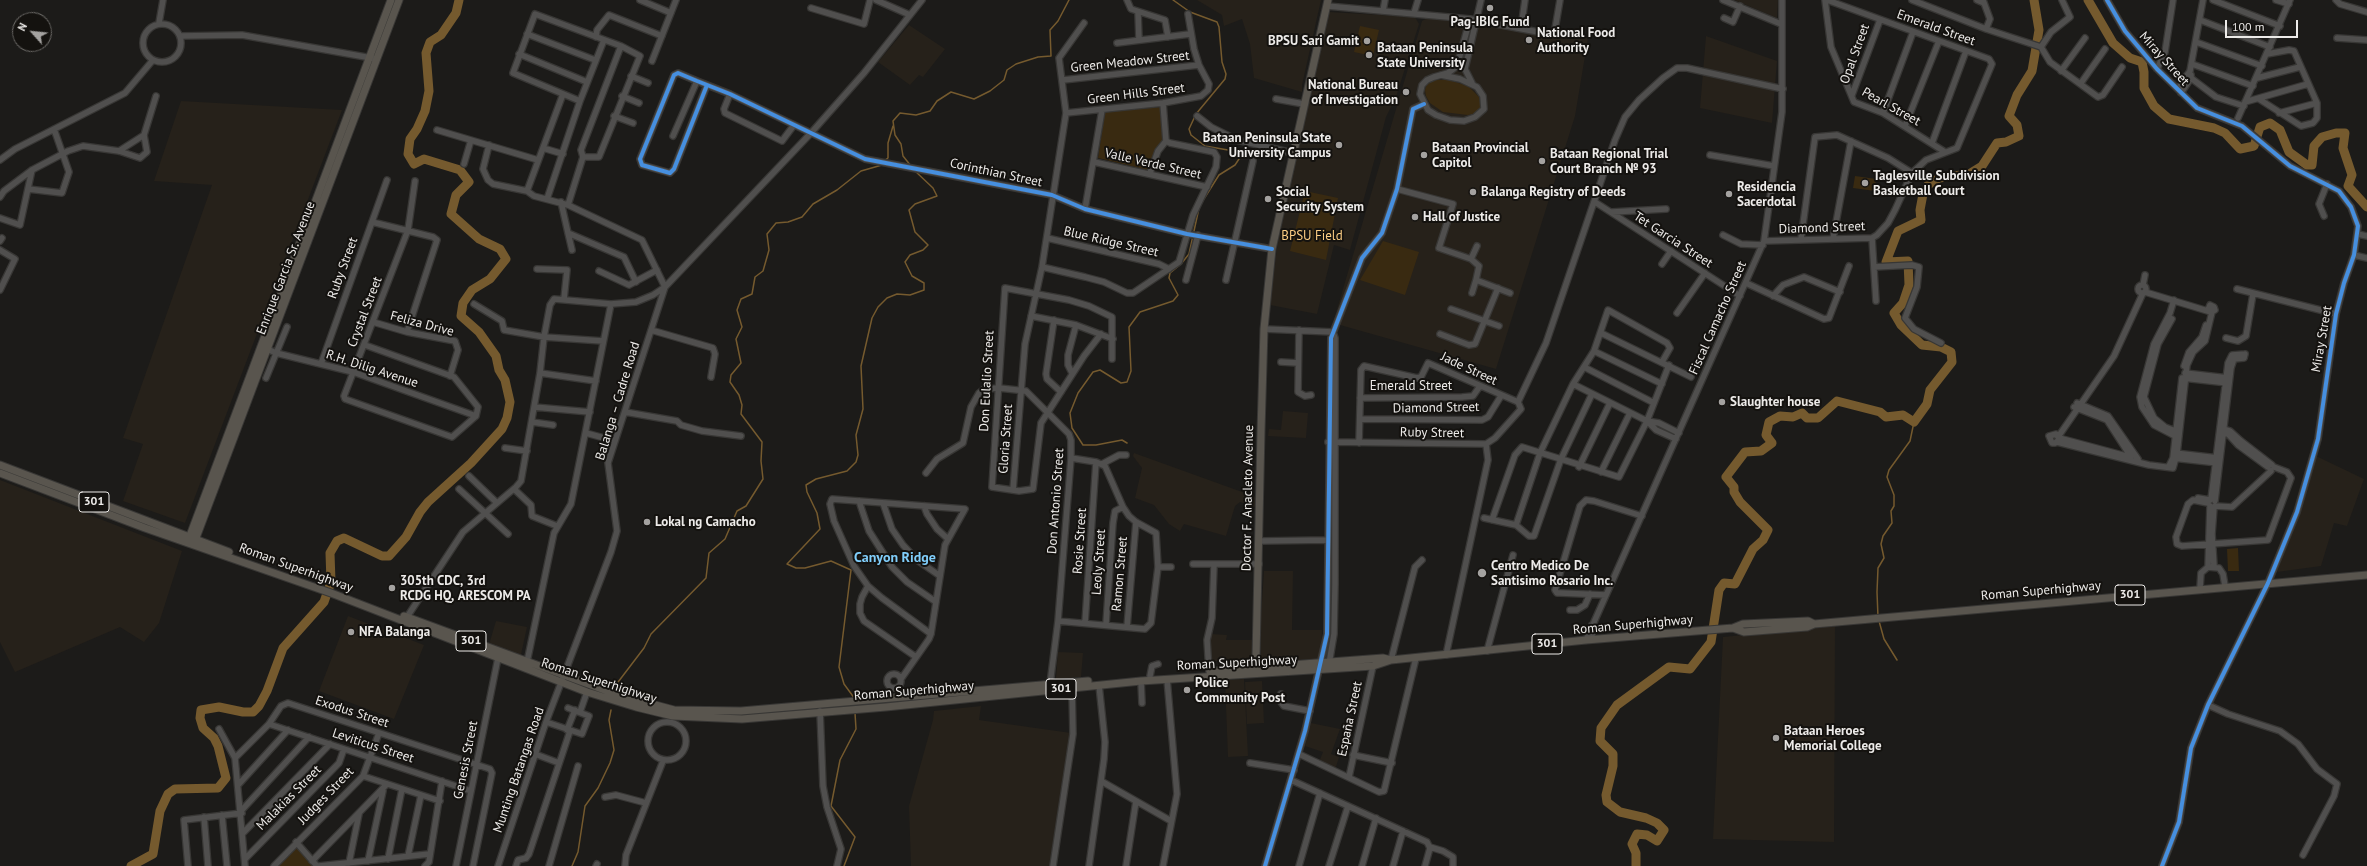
<!DOCTYPE html>
<html>
<head>
<meta charset="utf-8">
<style>
	body { margin:0 }
	#map { position:relative; width:2367px; height:866px; overflow:hidden; background:#1c1b19; font-family:"PT Sans",sans-serif }
	canvas { display:block }
	.north { position:absolute; left:12px; top:12px; width:40px; height:40px; box-sizing:border-box; background:#14120f; border:1px solid #6b6966; border-radius:50%; rotate:297deg; font-size:11px; font-weight:700; line-height:16px; text-align:center; color:#edebe9 }
	.north::after { content:''; display:block; margin:auto; width:14px; height:18px; background:#a4a2a0; clip-path:polygon(50% 0,100% 100%,50% 72%,0 100%) }
	.scale { position:absolute; left:2225px; top:20px; width:73px; height:18px; box-sizing:border-box; border:2px solid #edebe9; border-top:0; padding-left:5px; font-size:12px; line-height:14px; white-space:nowrap; color:#edebe9; -webkit-text-stroke:3px #14120f; paint-order:stroke }
</style>
</head>
<body>
<div id="map">
<canvas width="2367" height="866"></canvas>
<div class="north">N</div>
<div class="scale">100 m</div>
</div>
<script>
const c = document.querySelector('canvas').getContext('2d');
c.lineJoin = 'round';
function paint(path, color) { c.fillStyle = color; c.fill(path, 'evenodd'); }
const shape = rows => new Path2D(rows.map(r => 'M' + r).join(''));
function strokePath(path, color, width, dash) { c.strokeStyle = color; c.lineWidth = width; c.lineCap = dash ? 'butt' : 'round'; c.setLineDash(dash || []); c.stroke(path); }
function write(font, color, halo, rows, align = 'center') {
  c.font = font + ' "PT Sans",sans-serif'; c.lineWidth = 4; c.setLineDash([]); c.textBaseline = 'middle'; c.strokeStyle = halo; c.fillStyle = color; for (const [text, x, y, turn = 0] of rows) {
    c.save(); c.translate(x, y); c.rotate((+turn || 0) * Math.PI / 180); c.textAlign = isNaN(turn) ? turn : align; if (halo) c.strokeText(text, 0, 0); c.fillText(text, 0, 0); c.restore();
  }
}
paint(shape([
	[1197,0,1321,0,1302,85,1302,92,1254,78,1250,44,1242,19,1224,26,1222,15],
	[1734,0,1778,0,1777,18],
	[1329,12,1415,17,1419,24,1396,97,1386,117,1350,250,1334,245,1317,314,1270,305,1277,248,1304,112],
	[1429,17,1458,19,1552,37,1588,38,1575,116,1496,369,1333,323,1422,21],
	[909,25,945,49,923,77,919,75,910,85,878,62],
	[1706,36,1777,61,1772,123,1700,108],
	[181,101,342,110,185,523,123,501,143,444,123,438,212,185,154,181],
	[1283,411,1308,413,1306,438,1268,436,1269,429,1281,430],
	[1134,453,1256,497,1255,507,1240,502,1235,506,1226,536,1184,524,1180,531,1169,524,1154,505,1135,498,1142,468,1133,456],
	[2316,456,2364,479,2347,526,2334,523,2321,566,2277,572],
	[0,480,182,551,159,623,144,642,120,627,15,672,0,642],
	[1264,571,1293,571,1292,630,1322,630,1321,659,1261,661,1260,632],
	[348,616,424,645,394,719,319,691],
	[496,621,527,627,520,659,488,648],
	[1835,626,1834,842,1713,839,1723,637],
	[1211,634,1227,635,1226,640,1254,640,1253,661,1210,661],
	[1058,652,1083,653,1081,677,1056,679],
	[1244,679,1248,756,1228,757,1225,680],
	[1262,681,1264,723,1247,724,1245,682],
	[981,706,979,720,1071,733,1052,866,911,866,909,806,933,720,934,711],
	[1311,723,1340,729,1331,754,1339,757,1335,770,1319,762,1323,752,1305,746]
]), '#26211a');
paint(shape([
	[1360,26,1379,30,1373,56,1354,52],
	[1434,80,1449,80,1468,86,1479,97,1481,108,1477,113,1468,115,1443,112,1430,103,1426,96,1425,90,1427,84],
	[1161,107,1163,140,1148,170,1098,158,1105,112],
	[1855,176,1876,179,1875,191,1853,188],
	[1305,191,1338,198,1326,260,1290,251],
	[1383,241,1419,252,1405,295,1360,280],
	[2238,548,2239,571,2228,571,2227,549],
	[296,843,316,866,275,866]
]), '#392a11');
strokePath(shape([
	[1173,0,1190,12,1217,22,1219,27,1222,62,1226,74,1225,79,1196,114,1189,129,1191,135,1205,146,1228,150,1238,155,1239,159,1235,165,1219,175,1202,202],
	[885,160,888,158,888,143,893,126],
	[911,166,903,156,901,144,895,135,893,121,900,113,916,115,930,111,937,101,951,92,974,99,990,91,1004,80,1007,70,1016,64,1038,57,1051,56,1050,30,1058,21,1069,0],
	[1127,443,1122,440,1096,445,1083,445,1072,428,1070,413,1078,393,1093,372,1100,370,1121,383,1127,382,1131,371,1129,327,1140,312,1173,301,1178,295,1169,278,1170,273,1181,264,1189,254,1199,208],
	[1878,617,1877,592,1878,568,1884,558,1881,544,1883,536,1892,523,1891,511,1894,506,1894,495,1887,477,1889,470,1910,441,1914,422],
	[1879,621,1884,639,1897,660],
	[612,690,644,648,651,634,706,578,709,553,725,539,737,511,746,506,763,479,761,461,762,442,741,414,742,405,739,395,730,382,731,375,741,363,736,339,742,327,737,310,741,299,752,294,755,277,763,271,769,250,767,234,776,223,788,222,802,217,813,204,837,190,861,171,882,165],
	[855,699,844,684,839,667,851,570,831,561,805,568,796,568,787,564,820,529,817,513,807,492,806,485,816,479,847,471,856,462,858,455,856,435,863,409,861,366,872,318,878,307,887,298,897,294,910,295,924,290,924,283,912,276,905,262,910,255,923,250,928,245,915,232,909,210,915,204,937,196,933,188,914,170],
	[572,866,578,852,585,806,598,788,610,763,614,750,609,720,611,710],
	[844,866,855,837,831,806,840,760,856,729,855,713]
]), '#755a2e', 1.5);
strokePath(shape([
	[2088,0,2113,43,2130,58,2142,62,2144,72,2144,88,2154,106,2169,119,2214,128,2225,133,2240,149,2254,146,2260,127,2270,123,2280,130,2289,152,2307,165,2312,165,2314,146,2322,137,2336,133,2345,133,2343,148,2352,175,2348,186,2367,207],
	[131,866,153,854,160,811,168,794,175,789,218,788,226,778,218,746,214,738,203,728,200,718,201,710,219,707,243,712,253,712,259,706,267,691,283,648,324,602,331,582,330,553,337,541,344,538,382,556,389,556,406,537,420,512,428,502,471,463,502,429,507,418,510,402,505,380,499,370,496,356,479,332,461,316,463,303,472,290,490,279,506,259,500,249,479,239,451,214,456,195,469,182,460,170,424,159,414,164,408,154,410,139,417,129,425,111,429,91,426,53,430,42,441,35,456,13,459,0],
	[1636,866,1636,853,1632,844,1637,834,1647,835,1657,841,1664,830,1657,823,1646,818,1620,812,1607,802,1606,795,1613,766,1613,754,1600,741,1601,728,1617,705,1669,667,1690,669,1711,642,1719,590,1724,583,1735,584,1753,549,1763,540,1768,530,1740,502,1734,492,1734,487,1726,477,1745,452,1761,451,1772,443,1766,435,1769,422,1780,416,1793,417,1802,413,1807,418,1818,418,1837,401,1880,412,1886,417,1903,415,1914,422,1927,404,1930,390,1952,362,1951,352,1941,347,1922,345,1901,325,1894,313,1903,303,1909,285,1908,261,1886,262,1898,231,1921,220,1920,210,1923,194,1928,185,1939,178,1969,174,1982,166,1997,143,2006,142,2019,136,2017,125,2009,116,2017,95,2032,71,2039,30,2034,0]
]), '#755a2e', 9);
const minor = shape([
	[640,0,671,13],
	[876,0,910,15],
	[1127,0,1131,9,1165,20,1168,37],
	[1723,0,1781,24],
	[1825,0,1831,47,1854,102,1883,113,1945,152],
	[1912,0,1986,29,2041,47,2051,32,2070,17,2062,0],
	[1977,0,1984,3],
	[1983,0,1990,19,1986,29],
	[2107,0,2125,31,2157,69,2197,108,2242,126,2290,166,2339,191,2351,207,2358,226,2354,255,2344,283,2336,314,2318,439,2297,512,2268,583,2208,705,2191,748,2179,822,2162,866],
	[2213,0,2280,26],
	[2276,0,2289,4],
	[2336,0,2340,4,2367,12],
	[1327,6,1470,19,1554,35,1560,0],
	[811,8,864,24,870,0],
	[1383,11,1385,0],
	[1138,12,1139,40],
	[1414,13,1418,0],
	[1724,18,1733,22,1740,6],
	[2200,20,2270,47],
	[159,23,163,0],
	'143 43a19 19 0 1 1 38 0a19 19 0 1 1-38 0Z',
	[1521,28,1525,0],
	[527,34,595,60],
	[180,36,242,35,377,59],
	[596,37,597,30,609,15,662,36],
	[2337,38,2367,40],
	[2196,42,2262,66],
	[1117,43,1190,34],
	[2041,47,2050,62,2098,97,2103,95,2122,67],
	[519,54,587,82],
	[652,61,676,0],
	[2192,64,2253,86],
	[2157,69,2165,52,2173,0],
	[2061,71,2085,38],
	[1441,75,1460,79,1477,87,1483,96,1484,109,1475,117,1464,121,1450,120,1436,115,1428,110,1420,94,1422,85,1427,80,1434,77,1448,73,1457,66,1470,19],
	[2187,75,2216,97,2244,106],
	[631,76,648,83],
	[2257,78,2300,67],
	[1063,80,1199,65],
	[1472,83,1465,69,1481,0],
	[2081,83,2105,49],
	[707,85,674,169,670,173,642,165,640,159,674,75,678,73,697,81,730,94,865,159,1052,195,1085,209,1187,234,1272,249],
	[2178,89,2190,71,2203,0],
	[2181,93,2191,78,2191,75],
	[730,94,724,109,725,113,782,141,794,125],
	[1852,95,1880,20],
	[622,96,639,103],
	[1276,99,1304,104],
	[2259,99,2301,126,2313,123,2317,118,2317,103,2294,51,2289,50,2267,54],
	[580,101,513,73,535,14,621,46,640,56,599,157,583,157],
	[2245,102,2308,84],
	[1066,113,1163,103,1201,96,1208,90,1209,84,1199,65,1194,49,1188,14],
	[1883,113,1913,32],
	[2279,113,2317,103],
	[614,116,633,123],
	[1197,116,1211,127,1237,140,1293,153],
	[2238,118,2290,0],
	[1905,126,1939,41],
	[437,130,538,160],
	[673,136,697,81],
	[1932,143,1966,51],
	[489,145,483,169,488,180,493,184,527,191,534,196,568,205,642,240,665,287],
	[543,148,563,154],
	[119,151,144,135],
	[1710,155,1774,166],
	[0,160,15,149,125,93,153,60],
	[1094,162,1207,187],
	[464,164,471,140],
	[1150,173,1158,151,1166,141],
	[28,189,62,193,69,172,54,129],
	[1397,189,1453,204,1439,248,1471,259,1479,266,1476,280,1510,293],
	[527,191,563,94],
	[0,197,4,191,32,170,68,151,83,146,119,151,140,158,147,152,144,135,156,96],
	[547,199,580,101,604,40],
	[561,202,568,233,624,257,636,282],
	[1595,202,1740,296],
	[568,205,583,157,581,150,621,46],
	[1085,209,1102,110],
	[1612,212,1666,209],
	[2324,216,2319,204,2327,184],
	[0,218,20,225,32,170],
	[372,222,433,237,437,240,407,332],
	[568,233,572,250],
	[2358,234,2367,236],
	[1723,235,1741,244,1763,245],
	[1047,238,1159,264,1169,269],
	[1872,238,1876,301],
	[1801,239,1815,137,1837,135,1888,158,1912,173],
	[1833,239,1851,141],
	[0,241,2,238],
	[1764,241,1872,238,1877,235,1888,223,1895,210,1912,173,1926,160,1957,148,1992,64,1989,59,1827,0],
	[0,250,15,259,0,290],
	[2354,255,2367,258],
	[1471,259,1477,246],
	[1662,264,1671,251],
	[1042,267,1085,277,1104,282,1127,293,1133,293,1179,262,1193,215,1216,167,1217,157,1214,152,1170,143,1166,141,1163,103],
	[1874,267,1912,265,1919,267,1917,287,1905,318,1914,329,1941,343],
	[537,269,567,270,564,299],
	[599,271,629,285,657,270],
	[1186,280,1198,235],
	[1226,280,1253,161],
	[1746,283,1824,319,1829,318,1849,266],
	[2143,285,2145,275],
	'2138 289a4 4 0 1 1 8 0a4 4 0 1 1-8 0Z',
	[2237,289,2336,314],
	[2145,292,2211,312,2215,310,2214,307,2210,305,2208,310],
	[1472,293,1476,280],
	[1773,296,1783,285,1804,277,1840,292],
	[2174,300,2170,313,2154,344,2140,397,2142,407,2154,425,2177,437],
	[474,304,502,321,504,330,544,337,550,305,554,299,611,304],
	[1451,309,1499,326],
	[1677,313,1705,273],
	[1031,316,1076,325,1113,339],
	[2172,319,2158,344,2144,397,2154,418,2165,427,2178,432],
	[1054,320,1046,374,1047,379,1061,392],
	[373,322,407,332,455,341,458,350,450,376],
	[1264,329,1333,332],
	[651,330,713,348,715,354,711,377],
	[1299,330,1298,392,1305,396,1311,395],
	[1601,333,1691,377],
	[1101,334,1084,356,1041,423,1033,489,1019,491,992,487,1005,288,1069,300,1089,306,1112,317,1112,359],
	[1440,334,1469,345,1475,344,1498,288],
	[2226,338,2238,341,2246,336,2253,294],
	[365,345,454,377,478,407,476,416,452,437,345,399,344,396,408,230,415,181],
	[265,348,276,353,353,372,476,416],
	[1594,351,1662,384],
	[1281,362,1298,363],
	[321,364,387,180],
	[2184,366,2189,352,2202,337,2206,325],
	[1584,367,1654,403],
	[540,373,596,381],
	[1072,373,1068,365,1068,355,1076,325],
	[2185,373,2228,378],
	[266,378,287,327],
	[2183,378,2228,383],
	[1573,384,1647,421,1659,423,1679,433],
	[1360,398,1462,397,1473,396,1480,386],
	[1518,402,1546,343,1615,140,1625,117,1639,100,1663,78,1677,68,1687,68,1783,89],
	[2077,403,2108,416,2138,459],
	[534,407,590,412],
	[2074,407,2107,420,2131,457],
	[625,412,677,421,681,425,702,431,741,436],
	[1360,419,1482,420,1488,417,1501,396],
	[1647,421,1656,430,1676,439],
	[532,422,553,425],
	[2221,428,2230,431,2241,441,2272,465],
	[2220,432,2228,434,2238,445,2268,467],
	[586,433,615,441],
	[2058,437,2114,356,2143,293],
	[2059,440,2055,443,2052,443,2049,436,2056,434,2059,438,2126,456],
	[1328,442,1486,444,1495,438,1521,409,1518,402,1428,363,1421,377,1417,378,1364,366,1361,370,1359,443],
	[2057,442,2149,465,2173,468,2177,454,2187,365,2193,352,2205,341,2212,312],
	[505,448,527,451],
	[2175,453,2218,458],
	[2173,458,2218,463],
	[1102,464,1119,455,1126,455],
	[2169,466,2173,458,2182,378],
	[1579,467,1610,403],
	[1601,472,1630,413],
	[926,473,937,459,963,443,971,407,979,393,984,389,999,388,1026,391,1069,434,1071,440,1071,458,1058,621,1050,684],
	[469,476,496,502],
	[459,489,508,534],
	[514,489,531,505,532,516,557,526],
	[1013,490,1025,344,1042,267,1066,113,1059,58,1084,23],
	[2198,498,2210,500],
	[2211,499,2228,363,2232,355,2245,354],
	[859,501,869,531,892,567,907,582,936,602],
	[2215,501,2231,368,2234,359,2244,358,2245,354],
	[883,503,892,529,903,545,917,560,940,576],
	[2208,503,2193,500,2188,504,2176,537,2177,544,2182,546,2268,540,2291,478,2287,472,2274,467],
	[924,506,927,514,937,529,948,539],
	[2215,506,2232,507,2271,471],
	[2214,507,2212,534,2214,566],
	[1484,518,1516,525,1529,536,1534,536,1561,459,1592,394],
	[1492,520,1515,455,1522,447,1619,477,1647,421,1669,365],
	[1516,525,1540,453,1573,384,1594,351,1608,310,1667,343,1670,348,1662,362],
	[1260,541,1328,540],
	[1193,564,1259,564],
	[1158,567,1171,567],
	[2208,567,2210,506],
	[868,586,862,597,860,604,860,613,864,621,916,657],
	[2200,588,2201,573,2208,567,2219,568,2223,574,2225,586],
	[1606,595,1560,593,1557,593,1555,590,1580,506,1586,500,1594,501,1642,516],
	[1570,610,1577,610,1585,605,1590,594],
	[407,617,463,532,516,487,521,481,540,373,544,337,603,341],
	[1058,621,1145,629,1151,623,1158,567,1156,533,1136,522,1129,516,1123,507,1105,466,1096,462,1071,458],
	[1085,623,1096,462],
	[1106,624,1113,523,1115,511,1123,507],
	[1127,627,1136,522],
	[1592,639,1592,625],
	[1586,640,1764,241,1782,112,1782,0],
	[1487,651,1513,555],
	[1446,655,1488,460,1486,444],
	[1391,660,1415,567,1422,560],
	[527,662,554,533,571,504,611,304,636,302,653,295,665,287,811,133,864,73,922,0],
	[1329,664,1334,634,1335,584,1335,338,1333,332],
	[1209,671,1207,640,1212,618,1214,565],
	'887 681a7 7 0 1 1 14 0a7 7 0 1 1-14 0Z',
	[1150,676,1152,666,1158,664],
	[901,679,929,639,931,634,945,545,965,509,832,499,830,504,834,521,854,566,868,586,882,598,931,634],
	[1141,681,1142,703],
	[1281,694,1281,702,1284,706,1310,711],
	[2208,705,2228,714,2280,731,2298,744,2317,769,2337,784,2334,796,2303,855],
	[820,711,823,786,827,807,841,849,837,866],
	[580,712,587,692],
	'648 741a19 19 0 1 1 38 0a19 19 0 1 1-38 0Z',
	[546,722,582,734,589,716,568,708],
	[269,724,471,791],
	[219,729,235,758],
	[567,730,575,710],
	[535,754,559,763],
	[1299,754,1379,792,1384,791,1416,658],
	[1353,755,1392,763],
	[1250,763,1294,770],
	[363,776,440,801],
	[1349,777,1373,666],
	[1291,780,1427,842,1430,848,1425,866],
	[1101,781,1171,821],
	[239,784,288,730],
	[605,797,616,795,646,803],
	[241,811,309,737],
	[222,815,227,866],
	[204,817,208,866],
	[243,833,330,744],
	[296,842,317,866],
	[1430,847,1443,851,1453,857,1453,866],
	[408,856,421,795],
	[245,859,339,763,344,749],
	[388,859,402,789],
	[312,861,387,784],
	[368,861,383,791],
	[349,863,359,814],
	[188,866,184,820,242,813],
	[245,866,235,758,269,724,281,706,288,703,490,769,492,773,473,866],
	[274,866,363,776,379,733],
	[319,866,429,854],
	[425,866,429,862,442,781],
	[456,866,498,658],
	[498,866,546,722,611,552,617,531,608,463,665,287],
	[516,866,518,860,526,858,529,854,570,731],
	[549,866,578,766],
	[596,866,597,864],
	[625,866,626,855,663,761],
	[1053,866,1073,734,1072,688],
	[1089,866,1104,759,1105,742,1099,685],
	[1126,866,1136,801],
	[1163,866,1177,794,1167,679],
	[1265,866,1305,731,1327,634,1331,338,1362,258,1382,233,1397,189,1413,109,1424,104],
	[1299,866,1320,793],
	[1329,866,1348,806],
	[1362,866,1376,818],
	[1393,866,1403,831]
]);
const major = shape([
	[0,465,229,552],
	[0,473,145,528,331,593,587,692,636,707,673,716,742,719,886,707,1141,681,1373,666,1391,660,1586,640,1733,628,1743,624,1808,621,1814,624],
	[188,541,391,0],
	[194,543,399,0],
	[404,616,618,695,674,710,741,711,1088,681],
	[1733,628,1744,632,1807,627,1814,624,2367,575],
	[1210,671,1383,658,1391,660],
	[1258,671,1256,657,1261,431,1264,329,1272,249,1328,0]
]);
strokePath(minor, '#383735', 8);
strokePath(major, '#383735', 9);
strokePath(minor, '#504f4e', 5.5);
strokePath(major, '#59554e', 7);
strokePath(shape([
	[2107,0,2125,31,2157,69,2197,108,2242,126,2290,166,2339,191,2351,207,2358,226,2354,255,2344,283,2336,314,2318,439,2297,512,2268,583,2208,705,2191,748,2179,822,2162,866],
	[707,85,674,169,670,173,642,165,640,159,674,75,678,73,697,81,730,94,865,159,1052,195,1085,209,1187,234,1272,249],
	[1265,866,1305,731,1327,634,1331,338,1362,258,1382,233,1397,189,1413,109,1424,104]
]), '#468fdf', 4);
for (const [x, y, r, color] of [
	[1490,8,4,"#a4a2a0"],
	[1529,40,4,"#a4a2a0"],
	[1367,41,4,"#a4a2a0"],
	[1369,55,4,"#a4a2a0"],
	[1406,92,4,"#a4a2a0"],
	[1339,145,4,"#a4a2a0"],
	[1424,155,4,"#a4a2a0"],
	[1542,161,4,"#a4a2a0"],
	[1865,183,4,"#a4a2a0"],
	[1473,192,4,"#a4a2a0"],
	[1729,194,4,"#a4a2a0"],
	[1268,199,4,"#a4a2a0"],
	[1415,217,4,"#a4a2a0"],
	[1722,402,4,"#a4a2a0"],
	[647,522,4,"#a4a2a0"],
	[1482,573,5,"#a4a2a0"],
	[392,588,4,"#a4a2a0"],
	[351,632,4,"#a4a2a0"],
	[1187,690,4,"#a4a2a0"],
	[1776,738,4,"#a4a2a0"]
]) { const dot = new Path2D(); dot.arc(x, y, r, 0, 2 * Math.PI); c.fillStyle = color; c.fill(dot); strokePath(dot, '#14120f', 1.5); }
for (const [x, y, w] of [
	[94,502,30],
	[2130,595,30],
	[471,641,30],
	[1547,644,30],
	[1061,689,30]
]) { const box = new Path2D(); box.roundRect(x - w / 2, y - 10, w, 20, 3); c.fillStyle = '#14120f'; c.fill(box); strokePath(box, '#edebe9', 1); }
write('bold 12px', '#edebe9', null, [
	["301",94,502],
	["301",2130,595],
	["301",471,641],
	["301",1547,644],
	["301",1061,689]
]);
write('bold 13px', '#edebe9', '#14120f', [
	["Pag-IBIG Fund",1490,22,"center"],
	["National Food",1537,33],
	["Authority",1537,48],
	["BPSU Sari Gamit",1359,41,"right"],
	["Bataan Peninsula",1377,48],
	["State University",1377,63],
	["National Bureau",1398,85,"right"],
	["of Investigation",1398,100,"right"],
	["Bataan Peninsula State",1331,138,"right"],
	["University Campus",1331,153,"right"],
	["Bataan Provincial",1432,148],
	["Capitol",1432,163],
	["Bataan Regional Trial",1550,154],
	["Court Branch № 93",1550,169],
	["Taglesville Subdivision",1873,176],
	["Basketball Court",1873,191],
	["Residencia",1737,187],
	["Sacerdotal",1737,202],
	["Social",1276,192],
	["Security System",1276,207],
	["Balanga Registry of Deeds",1481,192],
	["Hall of Justice",1423,217],
	["Slaughter house",1730,402],
	["Lokal ng Camacho",655,522],
	["Centro Medico De",1491,566],
	["Santisimo Rosario Inc.",1491,581],
	["305th CDC, 3rd",400,581],
	["RCDG HQ, ARESCOM PA",400,596],
	["NFA Balanga",359,632],
	["Police",1195,683],
	["Community Post",1195,698],
	["Bataan Heroes",1784,731],
	["Memorial College",1784,746]
], 'left');
write('13px', '#edebe9', '#14120f', [
	["Emerald Street",1936,28,20],
	["Opal Street",1855,54,-70],
	["Miray Street",2164,59,48],
	["Green Meadow Street",1130,62,-6],
	["Green Hills Street",1136,94,-7],
	["Pearl Street",1891,107,29],
	["Valle Verde Street",1153,164,13],
	["Corinthian Street",996,173,12],
	["Diamond Street",1822,228,-2],
	["Tet Garcia Street",1673,240,33],
	["Blue Ridge Street",1111,242,13],
	["Enrique Garcia Sr. Avenue",286,268,-69],
	["Ruby Street",343,268,-70],
	["Crystal Street",365,312,-69],
	["Fiscal Camacho Street",1718,318,-66],
	["Feliza Drive",422,324,15],
	["Miray Street",2322,339,-80],
	["R.H. Dilig Avenue",372,369,18],
	["Jade Street",1469,369,25],
	["Don Eulalio Street",987,381,-87],
	["Emerald Street",1411,386],
	["Balanga – Cadre Road",618,401,-73],
	["Diamond Street",1436,408,-1],
	["Ruby Street",1432,433,1],
	["Gloria Street",1006,439,-86],
	["Doctor F. Anacleto Avenue",1248,498,-89],
	["Don Antonio Street",1056,501,-86],
	["Rosie Street",1080,541,-86],
	["Leoly Street",1099,562,-86],
	["Roman Superhighway",296,568,20],
	["Ramon Street",1120,574,-85],
	["Roman Superhighway",2041,591,-5],
	["Roman Superhighway",1633,625,-5],
	["Roman Superhighway",1237,663,-3],
	["Roman Superhighway",599,681,18],
	["Roman Superhighway",914,691,-5],
	["Exodus Street",352,712,18],
	["España Street",1350,719,-78],
	["Leviticus Street",373,746,18],
	["Genesis Street",466,760,-79],
	["Munting Batangas Road",519,770,-71],
	["Judges Street",326,796,-46],
	["Malakias Street",289,798,-45]
]);
write('13px', '#fdce84', '#14120f', [
	["BPSU Field",1312,236]
]);
write('bold 14px', '#80cefb', '#14120f', [
	["Canyon Ridge",895,558]
]);
</script>
</body>
</html>
